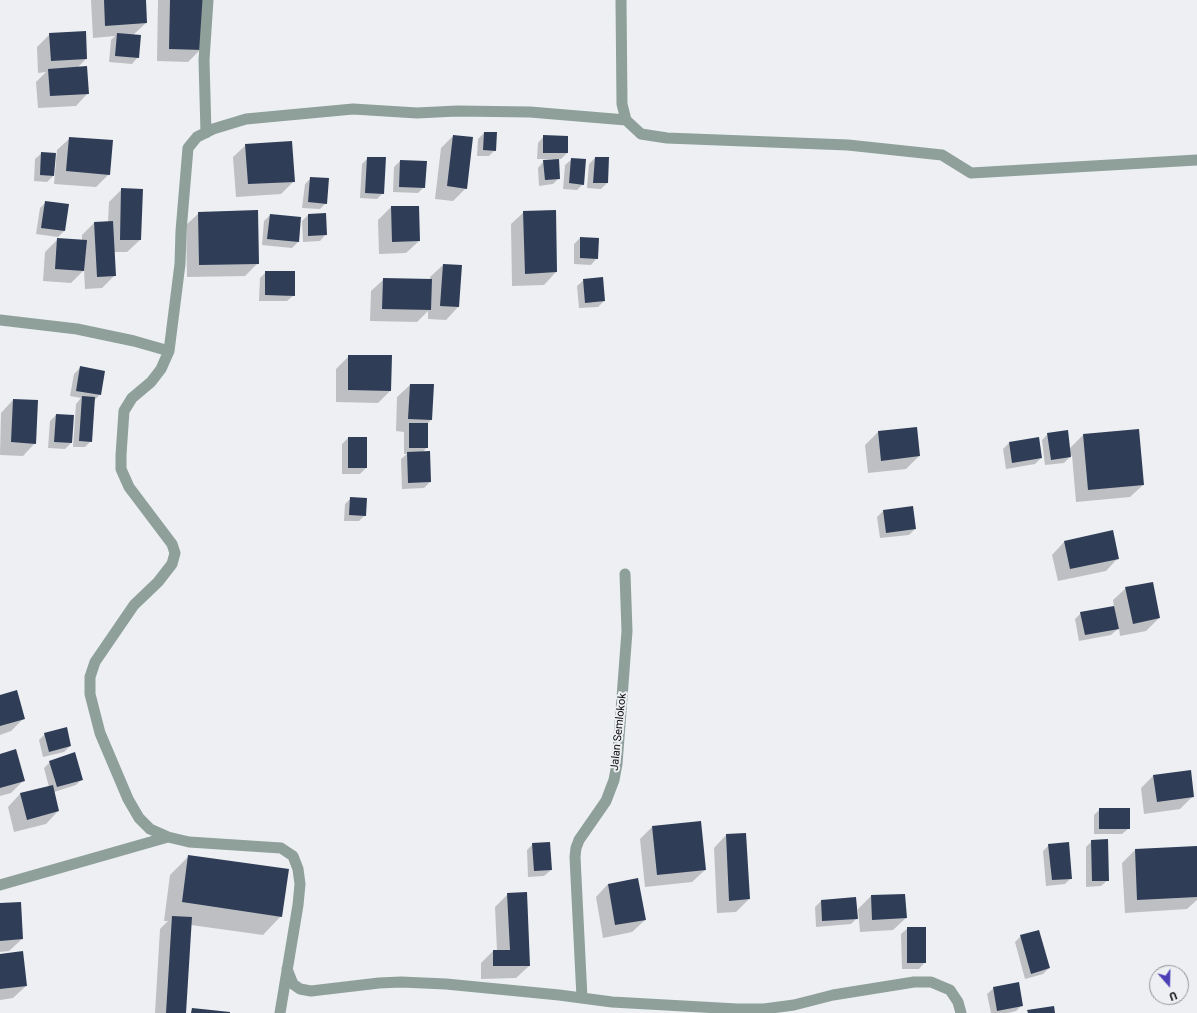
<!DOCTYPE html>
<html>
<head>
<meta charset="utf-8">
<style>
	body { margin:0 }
	#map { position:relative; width:1197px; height:1013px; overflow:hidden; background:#edeff3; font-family:Roboto,sans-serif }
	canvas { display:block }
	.north { position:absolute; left:1149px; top:965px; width:40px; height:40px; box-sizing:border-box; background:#edeff3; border:1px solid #939497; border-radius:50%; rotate:160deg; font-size:11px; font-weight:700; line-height:16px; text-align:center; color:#0c0c0d }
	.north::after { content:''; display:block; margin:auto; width:14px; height:18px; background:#4d3fb6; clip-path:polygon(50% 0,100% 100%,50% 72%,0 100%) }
</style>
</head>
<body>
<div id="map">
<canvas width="1197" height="1013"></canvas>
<div class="north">U</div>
</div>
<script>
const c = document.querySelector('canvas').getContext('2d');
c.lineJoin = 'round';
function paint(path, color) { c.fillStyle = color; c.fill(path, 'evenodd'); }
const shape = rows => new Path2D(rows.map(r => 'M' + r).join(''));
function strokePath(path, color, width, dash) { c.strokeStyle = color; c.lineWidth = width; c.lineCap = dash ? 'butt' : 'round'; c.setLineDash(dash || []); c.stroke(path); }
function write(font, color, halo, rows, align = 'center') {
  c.font = font + ' Roboto,sans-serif'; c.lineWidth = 4; c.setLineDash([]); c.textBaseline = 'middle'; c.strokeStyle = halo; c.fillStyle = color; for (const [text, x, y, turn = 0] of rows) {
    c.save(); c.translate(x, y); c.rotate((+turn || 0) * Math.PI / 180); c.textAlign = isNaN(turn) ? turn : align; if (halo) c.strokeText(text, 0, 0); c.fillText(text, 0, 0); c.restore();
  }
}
paint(shape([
	[91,0,145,0,146,23,133,35,138,57,132,64,109,62,111,40,115,36,93,38],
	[158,0,202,0,201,49,188,62,157,61],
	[50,34,86,59,77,68,88,93,76,106,38,108,36,82,46,72,38,73,37,47],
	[484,133,495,150,489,156,477,156,478,139],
	[453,136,466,188,453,201,435,199,441,148],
	[544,136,567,153,561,159,558,159,559,178,553,184,539,186,538,168,544,161,553,161,553,159,537,159,538,143],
	[70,138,109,174,96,187,54,184,57,150],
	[246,145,294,181,281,194,236,197,233,157],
	[42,153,53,176,47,182,34,181,35,159],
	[368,158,383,193,377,199,360,198,362,164],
	[595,158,608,158,607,183,601,189,587,188,589,164],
	[572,159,583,184,577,190,563,189,565,165],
	[400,161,424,187,418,193,393,192,394,167],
	[311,178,326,203,320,209,302,208,305,184],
	[122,189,140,240,127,252,114,252,115,275,102,288,85,289,84,270,71,283,43,281,45,252,58,239,82,241,82,235,94,223,108,222,109,202],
	[46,202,68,205,64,231,58,237,36,234,40,208],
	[391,207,418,207,419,241,406,253,379,254,378,220],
	[524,212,556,272,544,285,512,286,511,224],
	[199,213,258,263,245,276,187,277,186,225],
	[270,215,298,242,292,248,262,245,264,221],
	[308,215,326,234,320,241,303,242,302,221],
	[580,238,597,258,591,265,574,264,574,244],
	[443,265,461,266,458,307,446,320,428,319,428,311,417,322,370,321,371,291,384,279,430,280,430,277],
	[266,272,294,295,287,301,259,301,260,278],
	[584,280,604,301,598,307,579,308,577,286],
	[349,356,391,390,378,403,336,402,336,369],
	[80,368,100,394,94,401,91,441,85,447,73,447,76,404,81,398,70,396,74,374],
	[410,385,433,385,431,420,427,424,427,447,422,453,430,482,424,488,402,489,401,459,407,454,404,454,404,432,396,431,397,397],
	[13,400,35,443,23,456,0,455,1,413],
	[56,415,71,443,65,449,48,448,50,421],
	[916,428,919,456,906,469,868,473,865,445,878,432],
	[1048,434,1069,449,1083,435,1143,485,1130,497,1076,502,1072,455,1064,463,1045,465,1042,440],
	[348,438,366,468,360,474,342,474,342,444],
	[1009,443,1041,458,1035,464,1006,469,1003,449],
	[351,498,365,515,359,521,344,521,345,504],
	[884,510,915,529,909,535,880,538,877,517],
	[1113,531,1118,558,1106,571,1058,581,1052,555,1064,542],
	[1126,588,1159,618,1146,631,1120,636,1119,628,1111,635,1079,641,1075,619,1081,613,1114,607,1113,600],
	[0,696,24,718,11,731,0,735],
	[45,734,70,746,64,752,43,757,39,740],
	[0,755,24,780,11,793,0,796],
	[50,762,82,779,76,785,54,792,58,811,46,824,14,832,8,807,20,794,49,787,44,768],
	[1153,776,1193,796,1180,809,1144,814,1141,788],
	[1100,809,1129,828,1122,834,1094,834,1094,815],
	[652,827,705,870,692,882,645,887,640,839],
	[726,835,749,899,736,912,717,913,714,848],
	[1092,841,1108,880,1101,886,1086,887,1086,847],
	[533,844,551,870,544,876,528,877,527,850],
	[1049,845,1071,878,1065,884,1046,886,1043,851],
	[1197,847,1197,900,1187,909,1125,913,1122,863,1135,850],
	[189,856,281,916,263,935,191,925,185,1013,155,1013,160,929,168,921,164,921,170,875],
	[608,884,645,920,632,932,603,938,596,897],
	[508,894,529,966,516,978,481,979,481,963,493,951,497,951,495,907],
	[871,896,906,918,893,930,860,932,858,909],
	[855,898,857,918,851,924,816,927,815,907,821,901],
	[0,904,22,939,9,951,0,952],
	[908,928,925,962,919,969,902,969,901,934],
	[1021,936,1049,968,1043,974,1025,979,1015,942],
	[0,955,26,986,13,998,0,1000],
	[994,988,1022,1005,1016,1011,1008,1013,991,1013,987,994]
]), '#0003');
paint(shape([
	[104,0,146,0,147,23,105,26],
	[170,0,203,0,202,50,169,49],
	[86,31,87,59,51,61,49,33],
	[117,33,141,35,139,58,115,56],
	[87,66,89,94,50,96,48,69],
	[484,132,497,132,496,151,483,150],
	[453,135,473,137,467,189,447,186],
	[543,135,568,136,568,153,543,153],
	[69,137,113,140,110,175,66,171],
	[292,141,295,182,248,184,245,144],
	[41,152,56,153,54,176,40,175],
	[367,157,386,157,384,194,365,193],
	[595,157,609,157,608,183,593,183],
	[571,158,586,159,584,185,569,183],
	[559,159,560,179,545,180,543,160],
	[400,160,427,161,425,188,399,187],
	[310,177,329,178,327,204,308,202],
	[121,188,143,189,141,240,120,240],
	[45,201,69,204,65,231,41,228],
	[391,206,419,206,420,241,392,242],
	[258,210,259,264,199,265,198,212],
	[556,210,557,272,525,274,523,211],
	[326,213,327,235,308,236,308,214],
	[270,214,301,217,299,242,267,239],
	[113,221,116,276,97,277,94,222],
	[580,237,599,238,598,259,580,258],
	[57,238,87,240,84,271,55,269],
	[443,264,462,265,459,307,440,306],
	[265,271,295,271,295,296,265,295],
	[603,277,605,301,585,303,583,279],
	[383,278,432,279,431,310,382,309],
	[348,355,392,355,391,391,348,390],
	[80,366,105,371,101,395,76,391],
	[410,384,434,384,432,420,408,419],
	[82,396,95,397,92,442,79,441],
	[13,399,38,400,36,444,11,442],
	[56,414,74,415,72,443,54,442],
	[409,423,428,423,428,448,409,448],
	[917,427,920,456,881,461,878,431],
	[1139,429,1144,485,1088,490,1083,434],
	[1068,430,1071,457,1051,460,1047,433],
	[348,437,367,437,367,468,348,468],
	[1039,437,1042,458,1012,463,1009,442],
	[430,451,431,482,408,483,407,452],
	[350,497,367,498,366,516,349,515],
	[913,506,916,529,886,533,883,510],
	[1113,530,1119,559,1070,569,1064,541],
	[1153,582,1160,618,1133,624,1125,587],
	[1114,606,1119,629,1085,635,1080,612],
	[17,690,25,719,0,726,0,695],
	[67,727,71,746,49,752,44,733],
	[16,749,25,781,0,788,0,754],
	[75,752,83,780,57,787,49,761],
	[1191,770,1194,797,1157,802,1153,775],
	[53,785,59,811,27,820,20,793],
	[1099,808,1130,808,1130,829,1099,829],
	[701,821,706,870,657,875,652,826],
	[746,833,750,899,729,901,726,834],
	[1108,839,1109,881,1092,881,1091,840],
	[550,842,552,870,534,871,532,843],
	[1069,842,1072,879,1052,880,1048,844],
	[1197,846,1197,897,1137,900,1135,849],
	[188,855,289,869,282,917,182,902],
	[638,878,646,920,615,925,608,884],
	[527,892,530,966,493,966,493,950,510,950,507,893],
	[905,894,907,918,872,920,871,895],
	[856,897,858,919,822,921,821,900],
	[21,902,23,939,0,941,0,903],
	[172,916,192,917,186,1013,166,1013],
	[907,927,926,927,926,963,907,963],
	[1039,930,1050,968,1031,974,1020,935],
	[23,951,27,986,0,989,0,954],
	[1019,982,1023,1006,997,1011,993,987],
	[1054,1006,1055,1013,1028,1013,1027,1010],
	[192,1008,230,1012,230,1013,191,1013]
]), '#2f3d57');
strokePath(shape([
	[626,120,641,134,667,138,848,145,942,155,971,173,1197,160],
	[206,133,204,60,208,0],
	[0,320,77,329,134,341,169,351],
	[0,885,168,837],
	[287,969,293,984,300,989,311,991,379,983,401,982,446,984,559,995,612,1002,737,1009,764,1009,794,1005,833,995,914,982,931,982,950,990,958,1002,961,1013],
	[582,998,575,857,576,848,579,840,606,801,614,780,617,764,627,631,625,574],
	[280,1013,298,905,300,884,298,869,293,856,281,848,189,842,168,837,150,829,139,818,128,799,100,733,90,694,90,677,95,662,134,605,158,582,172,564,175,553,172,544,129,487,121,469,121,455,124,411,132,398,151,382,161,369,169,351,180,264,181,231,188,148,197,137,213,129,246,119,353,109,417,113,457,111,530,112,626,120,622,104,621,0]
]), '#8ea099', 11);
write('11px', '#0c0c0d', '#edeff3', [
	["Jalan Semlokok",619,732,-84]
]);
</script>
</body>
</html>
